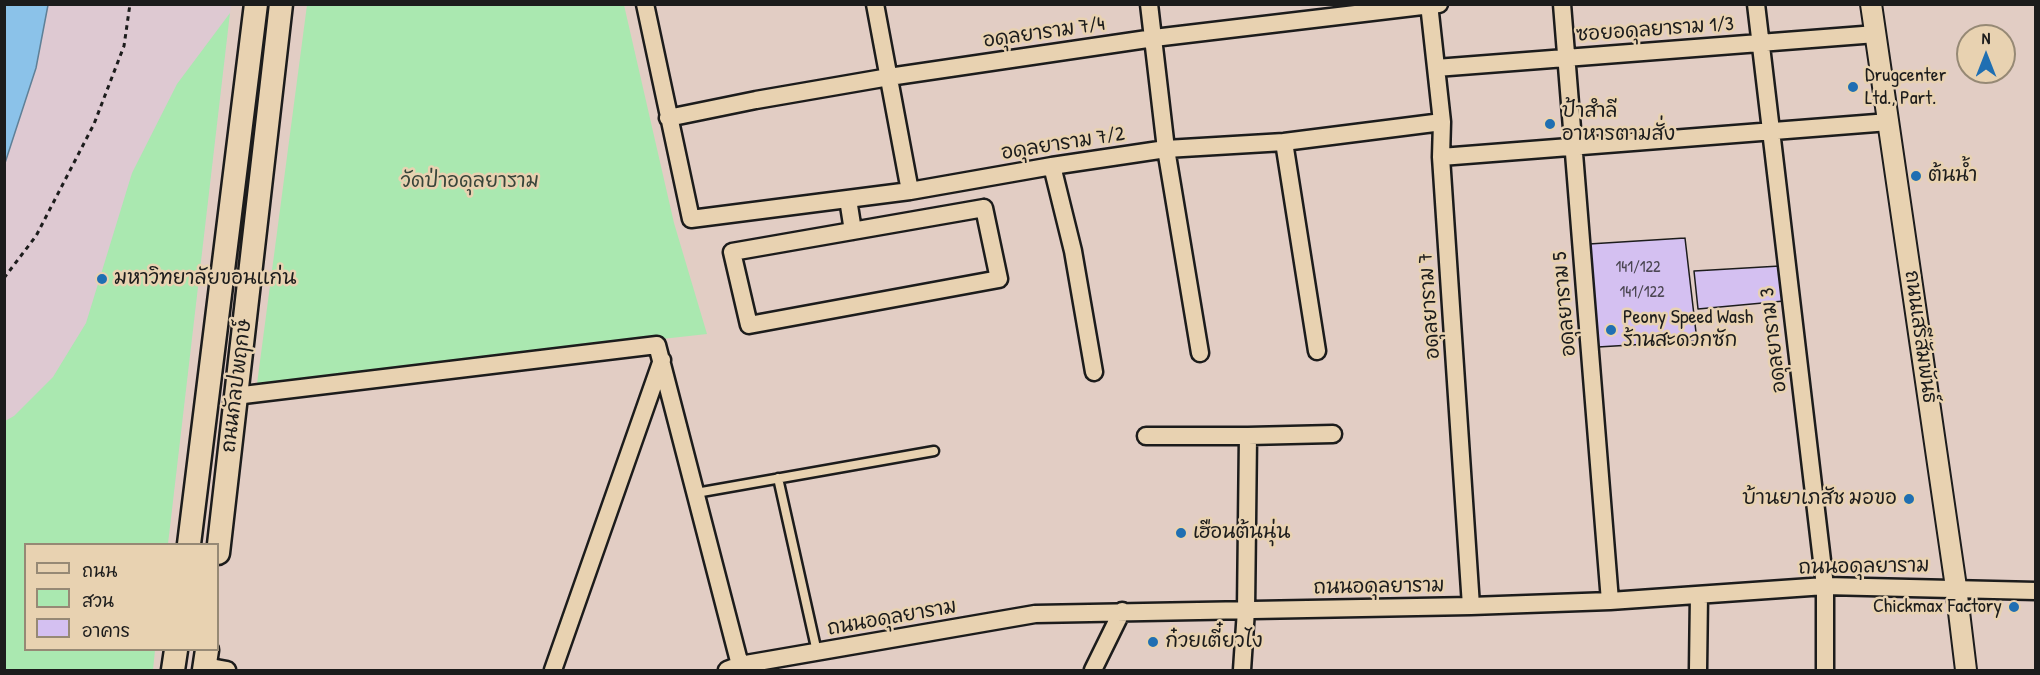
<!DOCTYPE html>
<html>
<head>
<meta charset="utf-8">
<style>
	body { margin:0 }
	#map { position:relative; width:2040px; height:675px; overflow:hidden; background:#e2cdc4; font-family:"Patrick Hand","Playpen Sans Thai",sans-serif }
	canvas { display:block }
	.frame { position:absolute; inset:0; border:6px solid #1c1c1c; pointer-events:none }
	.legend { position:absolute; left:24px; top:543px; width:195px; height:108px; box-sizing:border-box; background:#e8d2b1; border:2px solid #968975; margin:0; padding:8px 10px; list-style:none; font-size:18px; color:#1c1c1c }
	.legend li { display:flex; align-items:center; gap:12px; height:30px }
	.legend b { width:30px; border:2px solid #968975 }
	.north { position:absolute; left:1956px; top:24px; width:60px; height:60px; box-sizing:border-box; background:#e8d2b1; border:2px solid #968975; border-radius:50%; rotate:0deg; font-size:16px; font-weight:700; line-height:24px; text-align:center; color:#1c1c1c }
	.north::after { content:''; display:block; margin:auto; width:21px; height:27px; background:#1f6fb2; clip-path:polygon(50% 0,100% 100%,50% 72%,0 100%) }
</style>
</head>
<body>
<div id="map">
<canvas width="2040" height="675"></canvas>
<div class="frame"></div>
<ul class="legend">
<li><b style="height:8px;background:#e8d2b1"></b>ถนน</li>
<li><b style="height:16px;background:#aae8b0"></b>สวน</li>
<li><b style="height:16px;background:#d4c0f1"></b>อาคาร</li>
</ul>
<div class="north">N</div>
</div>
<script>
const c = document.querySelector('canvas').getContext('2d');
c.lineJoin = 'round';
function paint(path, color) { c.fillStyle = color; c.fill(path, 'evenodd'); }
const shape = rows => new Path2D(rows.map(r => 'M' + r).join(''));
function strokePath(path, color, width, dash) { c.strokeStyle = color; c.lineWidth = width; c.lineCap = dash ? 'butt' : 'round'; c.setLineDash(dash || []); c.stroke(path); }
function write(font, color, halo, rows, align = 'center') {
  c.font = font + ' "Patrick Hand","Playpen Sans Thai",sans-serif'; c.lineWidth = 5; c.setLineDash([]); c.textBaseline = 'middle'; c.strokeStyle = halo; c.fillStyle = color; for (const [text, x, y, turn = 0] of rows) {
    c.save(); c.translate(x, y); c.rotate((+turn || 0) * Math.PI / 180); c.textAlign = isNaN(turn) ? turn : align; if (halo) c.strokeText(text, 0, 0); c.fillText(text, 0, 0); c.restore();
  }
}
paint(shape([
	[4,5,231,5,168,544,26,544,26,650,155,650,153,670,5,670]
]), '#dec9d2');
paint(shape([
	[307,5,624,5,674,223,707,334,257,384],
	[230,13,168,544,26,544,26,650,155,650,153,670,5,670,5,421,14,416,53,377,86,323,132,173,177,84]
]), '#aae8b0');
const water = shape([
	[5,4,48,5,36,68,5,163,5,4]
]);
paint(water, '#8bc2e9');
strokePath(water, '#5f8097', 1.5);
const building = shape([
	[1685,238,1697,341,1598,347,1589,244,1685,238],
	[1780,266,1784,301,1698,309,1694,271,1780,266]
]);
paint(building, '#d4c0f1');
strokePath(building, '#1c1c1c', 1.5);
const service = shape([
	[778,478,817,652],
	[696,493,934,451]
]);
const minor = shape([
	[645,4,691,219,910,191,1052,166,1166,149,1284,142,1442,122],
	[875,4,910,191],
	[1149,4,1166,149,1200,353],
	[1429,4,1442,122,1441,157,1471,606],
	[1562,4,1610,601],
	[1756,4,1825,586,1825,670],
	[1436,68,1876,34],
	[668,118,756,100,889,77,1154,38,1439,4],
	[1284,142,1317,351],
	[1441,157,1889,122],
	[1052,166,1073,251,1094,372],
	[848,199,853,231],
	[984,208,999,279,749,325,732,252,984,208],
	[235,396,657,345,740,665],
	[1146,436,1248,436,1246,610,1242,670],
	[1248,436,1333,434],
	[205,666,227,670],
	[553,670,662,360],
	[727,670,740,665,1035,614,1471,606,1610,601,1825,586,2036,591],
	[1093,670,1122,611],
	[1698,670,1699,595]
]);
const tertiary = shape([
	[1871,4,1956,587,1966,670]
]);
const secondary = shape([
	[189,544,256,4],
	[218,553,281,4],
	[173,670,176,650],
	[204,670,207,650]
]);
strokePath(service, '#1c1c1c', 13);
strokePath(minor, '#1c1c1c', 21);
strokePath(tertiary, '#1c1c1c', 24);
strokePath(secondary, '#1c1c1c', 27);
strokePath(shape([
	[4,278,36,236,94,124,124,46,130,4]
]), '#1c1c1c', 3, [4.5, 4.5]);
strokePath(service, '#e8d2b1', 8);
strokePath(minor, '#e8d2b1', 16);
strokePath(tertiary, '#e8d2b1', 20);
strokePath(secondary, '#e8d2b1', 22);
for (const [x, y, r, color] of [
	[1853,87,6,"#1f6fb2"],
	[1550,124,6,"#1f6fb2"],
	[1916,176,6,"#1f6fb2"],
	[102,279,6,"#1f6fb2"],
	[1611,330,6,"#1f6fb2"],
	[1909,499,6,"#1f6fb2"],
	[1181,533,6,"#1f6fb2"],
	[2014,607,6,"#1f6fb2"],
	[1153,642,6,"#1f6fb2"]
]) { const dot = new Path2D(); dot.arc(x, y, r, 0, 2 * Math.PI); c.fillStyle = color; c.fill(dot); strokePath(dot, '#e8d2b1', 2); }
write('16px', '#4a4551', null, [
	["141/122",1638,268],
	["141/122",1642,293]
]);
write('20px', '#1c1c1c', '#e8d2b1', [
	["ซอยอดุลยาราม 1/3",1655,30,-4],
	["อดุลยาราม 7/4",1044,33,-8],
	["อดุลยาราม 7/2",1063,144,-9],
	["อดุลยาราม 5",1565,304,-95],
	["อดุลยาราม 7",1430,306,-94],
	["ถนนเสรีสัมพันธ์",1920,337,82],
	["อดุลยาราม 3",1774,340,-97],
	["ถนนกัลปพฤกษ์",237,386,-83],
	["ถนนอดุลยาราม",1864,567,-1],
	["ถนนอดุลยาราม",1379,587,-1],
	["ถนนอดุลยาราม",892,618,-10]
]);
write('20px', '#1c1c1c', '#e8d2b1', [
	["Drugcenter",1865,76],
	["Ltd., Part.",1865,99],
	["ป้าสำลี",1562,112],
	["อาหารตามสั่ง",1562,135],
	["ต้นน้ำ",1928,176],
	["มหาวิทยาลัยขอนแก่น",114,279],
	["Peony Speed Wash",1623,318],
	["ร้านสะดวกซัก",1623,341],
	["บ้านยาเภสัช มอขอ",1897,499,"right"],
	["เฮือนต้นนุ่น",1193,533],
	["Chickmax Factory",2002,607,"right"],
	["ก๋วยเตี๋ยวไง",1165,642]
], 'left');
write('20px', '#38453a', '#e8d2b1', [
	["วัดป่าอดุลยาราม",470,182]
]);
</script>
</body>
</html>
